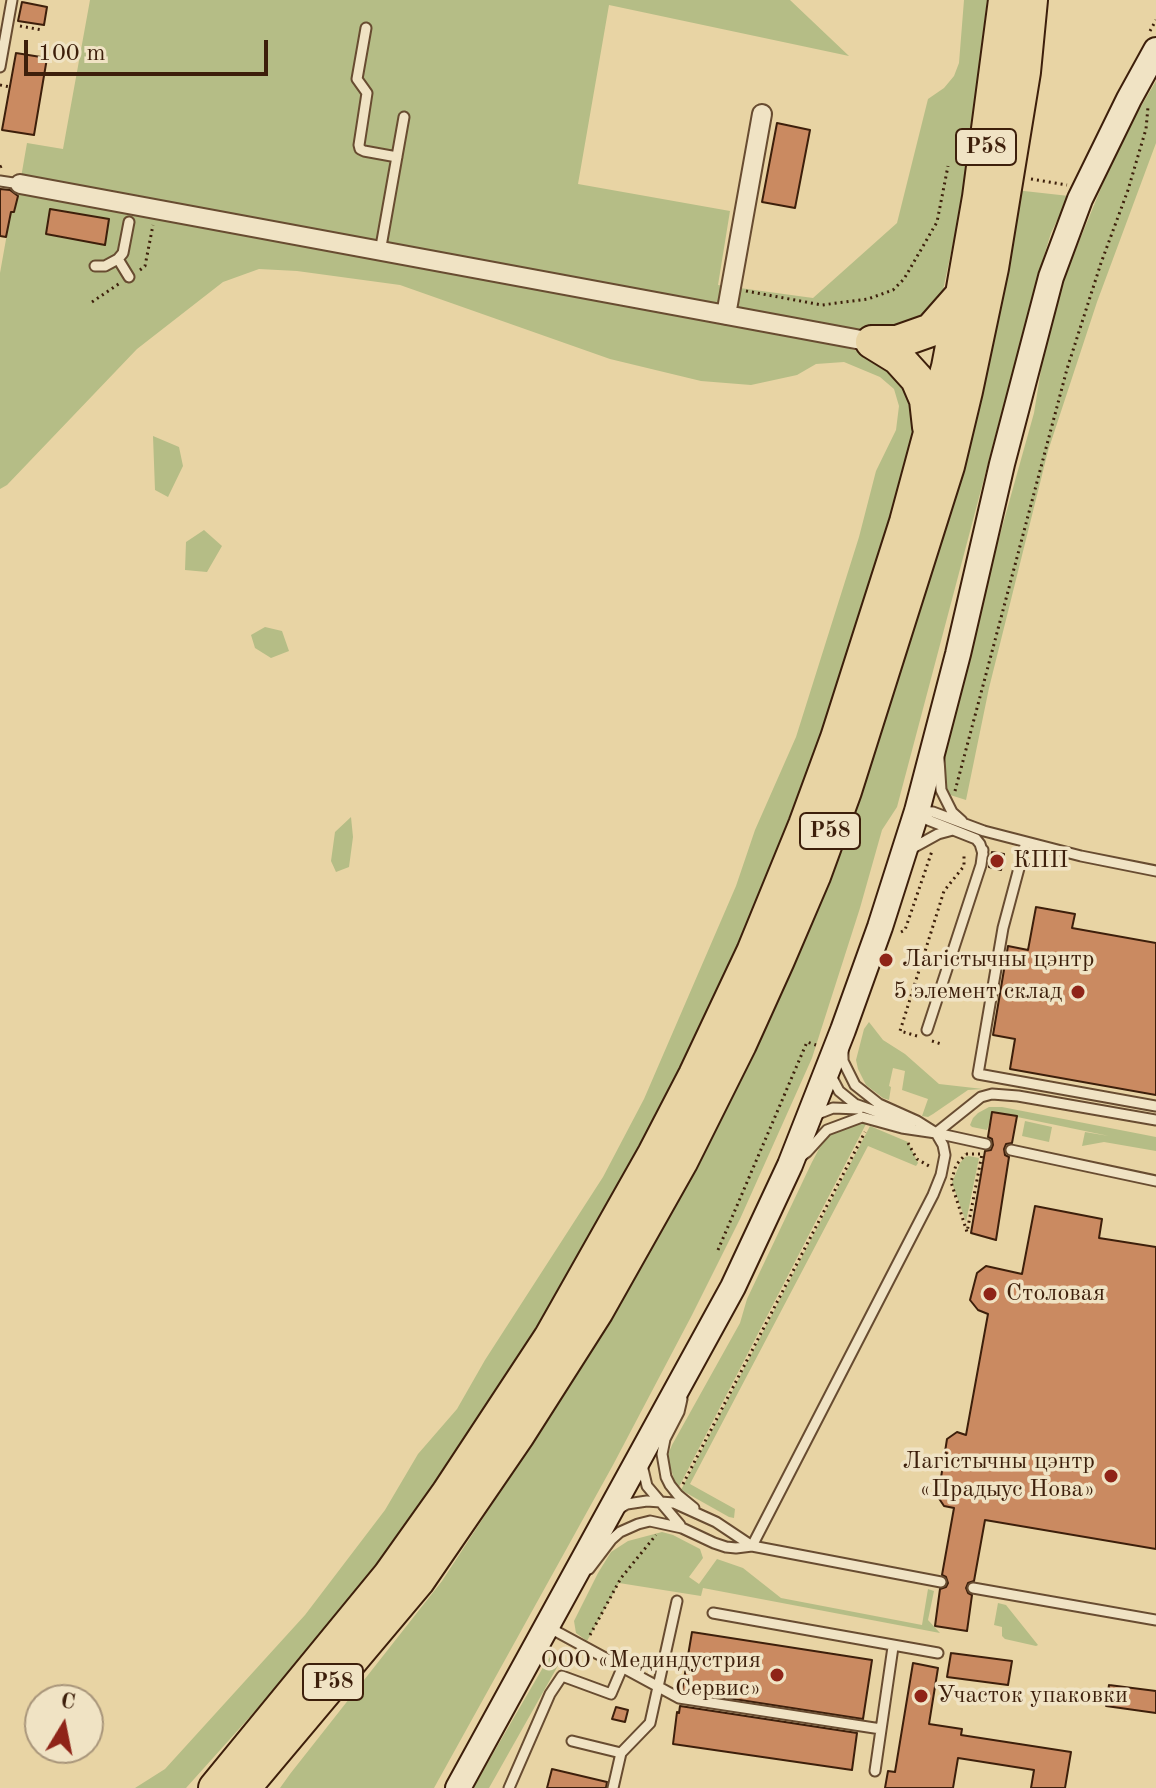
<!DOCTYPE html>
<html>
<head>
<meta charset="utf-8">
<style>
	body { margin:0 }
	#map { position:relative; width:1156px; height:1788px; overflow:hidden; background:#e8d4a4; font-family:"Old Standard TT",serif }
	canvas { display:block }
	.north { position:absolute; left:24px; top:1684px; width:80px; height:80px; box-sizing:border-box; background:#f0e3c4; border:2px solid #a8957a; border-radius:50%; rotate:10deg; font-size:22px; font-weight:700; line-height:32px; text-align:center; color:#3d1f0b }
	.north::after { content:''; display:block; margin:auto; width:28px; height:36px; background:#8f2418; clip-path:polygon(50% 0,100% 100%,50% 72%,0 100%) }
	.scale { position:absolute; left:24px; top:40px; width:244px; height:36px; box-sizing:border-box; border:4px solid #3d1f0b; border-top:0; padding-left:10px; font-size:24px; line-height:28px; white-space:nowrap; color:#3d1f0b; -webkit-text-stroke:6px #f0e3c4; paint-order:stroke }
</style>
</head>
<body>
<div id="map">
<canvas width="1156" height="1788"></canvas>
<div class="north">С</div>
<div class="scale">100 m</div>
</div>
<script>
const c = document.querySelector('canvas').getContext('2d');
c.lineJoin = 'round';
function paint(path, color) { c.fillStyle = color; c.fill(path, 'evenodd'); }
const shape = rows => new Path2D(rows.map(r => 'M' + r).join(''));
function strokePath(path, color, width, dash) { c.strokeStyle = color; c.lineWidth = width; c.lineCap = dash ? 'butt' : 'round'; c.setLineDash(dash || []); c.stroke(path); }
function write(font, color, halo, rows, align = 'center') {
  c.font = font + ' "Old Standard TT",serif'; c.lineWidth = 7; c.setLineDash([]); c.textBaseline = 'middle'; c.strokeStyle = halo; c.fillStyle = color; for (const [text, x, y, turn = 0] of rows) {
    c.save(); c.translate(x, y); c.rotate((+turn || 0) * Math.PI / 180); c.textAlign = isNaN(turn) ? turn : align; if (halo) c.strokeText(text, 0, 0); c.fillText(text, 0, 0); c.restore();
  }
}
paint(shape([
	[90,0,790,0,849,56,609,5,578,184,730,211,718,285,813,298,897,223,928,99,944,88,954,76,959,63,964,0,987,0,963,196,942,295,925,320,872,342,738,318,891,360,923,409,818,747,714,1018,618,1198,456,1456,335,1622,186,1788,135,1788,165,1769,305,1615,385,1510,418,1454,457,1409,485,1360,603,1177,644,1099,736,886,755,830,796,737,859,537,876,471,896,430,899,406,894,389,880,377,844,362,816,364,797,375,751,385,701,381,610,359,400,285,297,271,259,269,223,282,137,349,7,485,0,489,0,273,10,217,11,212,15,212,27,143,63,149],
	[1156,81,1156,143,1097,302,1048,451,989,688,966,800,944,793,943,765,994,556,1034,413,1046,339,1064,278,1120,142],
	[1015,190,1069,196,1051,233,1035,286,897,807,882,830,860,908,812,1058,740,1219,692,1315,613,1465,434,1788,280,1788,290,1774,442,1581,587,1359,639,1272,754,1055,790,971],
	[153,436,179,447,183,466,168,497,155,490],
	[204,530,222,546,207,572,185,570,186,542],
	[265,627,282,631,289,651,271,658,255,648,251,635],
	[351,817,353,837,349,867,336,872,331,861,335,832],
	[869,1022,883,1040,905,1054,939,1084,983,1089,968,1090,933,1114,928,1117,922,1116,928,1099,902,1090,905,1071,893,1068,889,1086,891,1087,889,1100,883,1098,866,1085,858,1069,856,1060,864,1029],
	[989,1107,1002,1107,1156,1137,1156,1151,1104,1142,1082,1146,1085,1132,1109,1136,993,1112,987,1130,972,1127,970,1125,973,1118,978,1113],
	[1025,1121,1052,1127,1049,1142,1022,1136],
	[858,1123,866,1124,679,1487,675,1482,667,1457,672,1445,740,1323,747,1299,812,1162,820,1147,831,1134,838,1129],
	[870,1126,908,1142,918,1163,916,1166,868,1146,690,1484,735,1509,734,1518,729,1517,681,1490],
	[969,1156,979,1158,966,1222,952,1183,960,1163,965,1157],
	[662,1532,673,1535,700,1549,703,1558,689,1577,699,1584,717,1559,743,1568,781,1598,922,1625,928,1589,934,1591,928,1620,940,1633,703,1588,701,1596,619,1583,587,1641,576,1633,574,1621,598,1573,611,1552,628,1541],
	[998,1603,1006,1605,1038,1645,1036,1646,1005,1639,1002,1636,1002,1627,994,1625],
	[564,1655,489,1788,473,1788,545,1664,550,1657]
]), '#b5bd86');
const building = shape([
	[22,2,47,7,44,25,18,21,22,2],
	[16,53,47,58,34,135,2,130,16,53],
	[777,123,810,130,795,208,762,202,777,123],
	[0,189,10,190,18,196,14,212,11,212,6,237,0,236,0,189],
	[50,209,109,219,105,245,46,234,50,209],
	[992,852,1004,854,1001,870,989,867,992,852],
	[1036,907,1075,914,1072,928,1156,943,1156,1095,1010,1069,1015,1039,993,1035,1008,946,1028,950,1036,907],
	[992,1112,1017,1116,1012,1143,1006,1144,1004,1149,1005,1155,1009,1157,996,1240,971,1233,985,1151,991,1150,993,1145,992,1139,988,1137,992,1112],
	[1035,1206,1102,1219,1099,1238,1156,1247,1156,1549,985,1520,974,1581,968,1583,966,1588,968,1593,972,1595,967,1631,935,1626,940,1589,946,1587,948,1583,946,1577,942,1575,954,1508,944,1506,938,1497,947,1439,957,1432,966,1435,988,1314,978,1310,970,1300,977,1273,986,1266,1022,1274,1035,1206],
	[692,1632,872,1660,863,1719,682,1691,692,1632],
	[951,1653,1012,1661,1008,1685,947,1677,951,1653],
	[913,1663,938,1668,929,1724,962,1729,961,1735,1071,1752,1065,1788,1031,1788,1034,1770,958,1758,953,1788,885,1788,888,1771,895,1772,913,1663],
	[1109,1685,1156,1691,1156,1713,1106,1706,1109,1685],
	[680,1706,857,1733,852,1770,673,1744,677,1712,679,1713,680,1706],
	[616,1707,628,1710,625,1722,612,1719,616,1707],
	[552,1769,607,1782,606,1788,547,1788,552,1769]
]);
paint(building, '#ca8a61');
strokePath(building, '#3d1f0b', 2);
const lane = shape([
	[366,28,357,79,367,93,359,145,360,149,364,151,397,157],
	[0,67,12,0],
	[0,181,20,184],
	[380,252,404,117],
	[118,259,129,277],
	[95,266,105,266,118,259,123,253,129,222],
	[939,759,941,790,952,812,962,821],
	[1026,842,1003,928,978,1074,1156,1106],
	[909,850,938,834,953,830],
	[983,854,980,844,976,839,928,820,917,811,933,812,984,831,1081,856,1156,871],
	[927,1030,981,865,983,850],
	[829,1072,839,1091,855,1104,911,1124],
	[815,1115,833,1108,859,1109],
	[932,1132,936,1133,981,1097,992,1094,1018,1096,1156,1120],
	[1011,1150,1156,1181],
	[799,1158,807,1152,827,1130,862,1117,902,1128,936,1133,986,1144],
	[682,1399,679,1412,665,1439,662,1454,666,1477,670,1485,678,1495,694,1508],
	[642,1465,647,1486,680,1525],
	[617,1510,627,1504,647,1501,674,1503,716,1522,752,1546],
	[752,1546,933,1195,941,1175,945,1155,943,1145,936,1133,917,1121,879,1104,855,1085,843,1061,843,1051],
	[589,1569,611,1540,620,1532,638,1524,650,1521,682,1528,714,1543,726,1547,736,1548,752,1546,941,1582],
	[973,1588,1156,1620],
	[713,1613,938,1653],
	[548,1627,679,1698,881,1729],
	[572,1741,621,1753,650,1723,677,1601],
	[875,1771,893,1647],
	[509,1788,550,1694,562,1676,611,1694,623,1666],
	[613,1788,621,1753]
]);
const street = shape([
	[20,184,872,342],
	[726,315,762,114]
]);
const secondary = shape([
	[458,1788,733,1287,790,1165,843,1030,880,927,917,811,958,654,1002,464,1051,277,1080,199,1129,99,1156,50]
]);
const highway = shape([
	[872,342,898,358,917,379,926,400,929,427],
	[872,342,897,342,931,330,960,297],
	[215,1788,389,1576,448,1493,550,1338,654,1154,695,1075,753,952,805,825,837,738,906,522,930,433,948,367,962,294,979,197,1005,0],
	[244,1788,418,1581,518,1435,597,1311,681,1162,740,1044,778,960,814,876,845,791,948,466,966,391,992,268,1024,72,1031,0]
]);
strokePath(lane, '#684c31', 13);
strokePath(street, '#684c31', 22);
strokePath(secondary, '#3d1f0b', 28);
strokePath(highway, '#3d1f0b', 36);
strokePath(shape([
	[20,26,42,30],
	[1150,31,1156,20],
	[0,85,10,87],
	[0,167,4,165],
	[1031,179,1067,185],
	[140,270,145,266,153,225],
	[746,291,822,305,868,299,893,290,904,279,937,222,948,166],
	[92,302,120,283],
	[955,791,1067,369,1101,263,1128,190,1146,129,1148,107],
	[901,932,905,930,932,851],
	[917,1036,900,1031,944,891,964,866,964,854],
	[932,1041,941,1044],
	[908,1143,917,1159,929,1166],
	[966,1154,982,1154,967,1232,951,1182,956,1165,966,1154],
	[718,1250,807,1042,816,1045],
	[683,1484,865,1132],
	[590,1635,621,1578,656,1535]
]), '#3d1f0b', 3, [2, 4]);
strokePath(lane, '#f0e3c4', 9);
strokePath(street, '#f0e3c4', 18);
strokePath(secondary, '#f0e3c4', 24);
strokePath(highway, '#e8d4a4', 32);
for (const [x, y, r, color] of [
	[997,861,8,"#8f2418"],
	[886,960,8,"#8f2418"],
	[1078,992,8,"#8f2418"],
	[990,1294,8,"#8f2418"],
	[1111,1476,8,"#8f2418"],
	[777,1675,8,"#8f2418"],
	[921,1696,8,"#8f2418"]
]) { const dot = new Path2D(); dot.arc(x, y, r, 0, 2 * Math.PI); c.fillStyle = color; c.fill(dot); strokePath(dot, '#f0e3c4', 3); }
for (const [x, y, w] of [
	[986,147,60],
	[830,831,60],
	[333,1682,60]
]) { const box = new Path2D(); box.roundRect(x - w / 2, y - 18, w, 36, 6); c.fillStyle = '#f0e3c4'; c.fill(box); strokePath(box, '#3d1f0b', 2); }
write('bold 22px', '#3d1f0b', null, [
	["Р58",986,147],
	["Р58",830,831],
	["Р58",333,1682]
]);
write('24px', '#3d1f0b', '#f0e3c4', [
	["КПП",1013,861],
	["Лагістычны цэнтр",902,960],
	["5 элемент склад",1062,992,"right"],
	["Столовая",1006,1294],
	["Лагістычны цэнтр",1095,1462,"right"],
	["«Прадыус Нова»",1095,1490,"right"],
	["ООО «Мединдустрия",761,1661,"right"],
	["Сервис»",761,1689,"right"],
	["Участок упаковки",937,1696]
], 'left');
</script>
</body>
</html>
